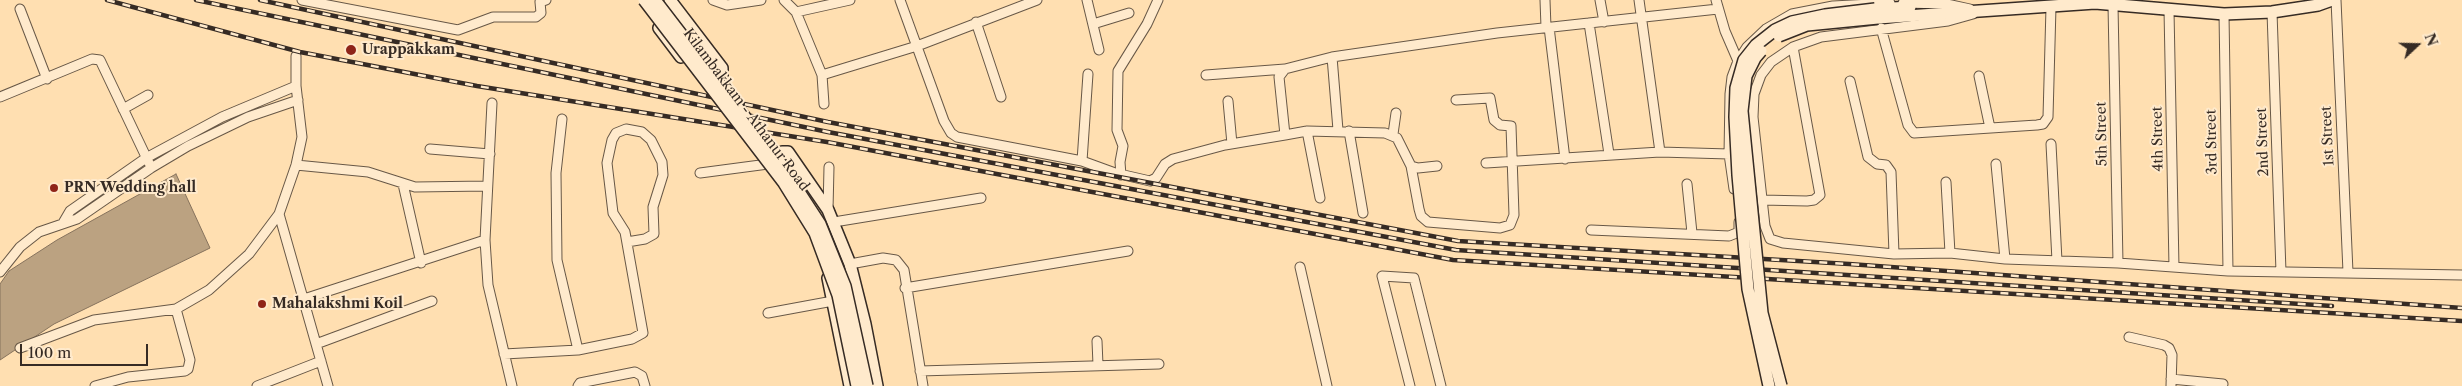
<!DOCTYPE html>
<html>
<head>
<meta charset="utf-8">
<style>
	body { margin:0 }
	#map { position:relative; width:2462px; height:386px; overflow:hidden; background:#ffdfb1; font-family:"Libre Caslon Text",serif }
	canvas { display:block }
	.north { position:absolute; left:2392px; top:20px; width:50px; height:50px; -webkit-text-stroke:4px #ffeacc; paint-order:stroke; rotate:69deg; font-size:14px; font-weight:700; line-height:20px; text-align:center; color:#362b24 }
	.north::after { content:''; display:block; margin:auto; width:18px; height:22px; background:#362b24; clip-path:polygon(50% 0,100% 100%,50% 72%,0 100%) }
	.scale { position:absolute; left:20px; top:344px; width:128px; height:22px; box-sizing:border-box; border:2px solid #362b24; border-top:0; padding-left:6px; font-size:15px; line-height:18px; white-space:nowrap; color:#362b24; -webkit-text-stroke:4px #ffeacc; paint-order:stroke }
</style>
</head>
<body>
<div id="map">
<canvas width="2462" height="386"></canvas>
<div class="north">N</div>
<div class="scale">100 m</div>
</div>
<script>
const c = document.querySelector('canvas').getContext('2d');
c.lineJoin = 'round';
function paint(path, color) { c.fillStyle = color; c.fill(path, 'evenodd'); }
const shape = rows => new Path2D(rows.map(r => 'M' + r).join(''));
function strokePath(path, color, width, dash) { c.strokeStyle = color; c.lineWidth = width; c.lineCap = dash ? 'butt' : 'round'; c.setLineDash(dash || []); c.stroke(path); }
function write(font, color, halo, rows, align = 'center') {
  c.font = font + ' "Libre Caslon Text",serif'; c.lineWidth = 4; c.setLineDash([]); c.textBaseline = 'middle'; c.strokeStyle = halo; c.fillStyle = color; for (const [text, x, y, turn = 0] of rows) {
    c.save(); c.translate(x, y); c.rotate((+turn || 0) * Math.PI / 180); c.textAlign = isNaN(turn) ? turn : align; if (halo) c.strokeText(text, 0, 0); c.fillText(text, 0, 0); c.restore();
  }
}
const water = shape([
	[176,174,210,248,54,324,0,360,0,284,9,271,57,240,176,174]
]);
paint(water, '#bba281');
strokePath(water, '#86725c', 1);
const street = shape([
	[302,0,458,30,493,17,536,17,541,13,540,2,546,0],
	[713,0,727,5,761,0],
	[784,0,796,12,822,75,824,104],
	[900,0,944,121,951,133,957,137,1082,161,1115,173,1150,181,1156,178,1165,164,1173,159,1225,145,1285,135,1279,77,1285,69,1332,57,1497,33,1718,9],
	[1087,0,1099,50],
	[1545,0,1546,27],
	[1600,0,1604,22],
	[1639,0,1660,152],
	[1716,0,1725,31,1738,61],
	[2336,0,2348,272],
	[1903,3,1947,4,1970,9],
	[2113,5,2118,263],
	[20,9,47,79],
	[2169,10,2174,267],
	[796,12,850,0],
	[2272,12,2281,272],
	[1973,14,1948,21,1821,37,1793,47,1771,62,1761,75,1754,94,1753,117,1765,226,1770,239,1783,243,1894,254,1950,253,2005,259,2118,263,2228,271,2462,275],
	[2224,14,2228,271],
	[976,22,1001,97],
	[1589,23,1609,154],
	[1093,24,1129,13],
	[1549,27,1565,159],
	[1881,28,1908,125,1914,133,2037,125,2043,124,2048,117,2051,7],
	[1332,57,1338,130],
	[822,75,917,46,1037,0],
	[1206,75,1285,69],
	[1979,76,1990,128],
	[1850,81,1868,157,1877,164,1886,165,1891,172,1894,254],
	[0,97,92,59,100,60,149,163],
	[1228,101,1232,144],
	[492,103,485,240,488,285,512,386],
	[123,109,148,95],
	[562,119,556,173,557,260,578,350],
	[1307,131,1320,198],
	[1349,131,1363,213],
	[1393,134,1396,113],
	[1285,135,1307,131,1385,133,1397,138,1411,166,1418,168,1437,166],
	[2051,144,2057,261],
	[430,149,490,154],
	[1082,161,1088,74],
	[1486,163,1660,152,1729,154],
	[1996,164,2005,259],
	[296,165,368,172,415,187,487,186],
	[1411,166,1419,209,1421,216,1428,222,1500,228,1510,225,1514,215,1511,126,1500,125,1494,120,1490,98,1456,100],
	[700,173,768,164],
	[1121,175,1120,162,1123,146,1117,130,1118,71,1147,24,1158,0],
	[1946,182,1950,253],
	[403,184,421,263],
	[1687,184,1692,233],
	[1734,189,1729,154,1730,94,1732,77,1738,61,1747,47,1766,29,1792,14,1833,6,1890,3],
	[1762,200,1807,201,1814,200,1820,195,1793,47],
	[828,210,829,167],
	[279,214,328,386],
	[834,222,981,198],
	[63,223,70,211,146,158,222,117,296,86],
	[1591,230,1729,236,1739,232,1739,222],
	[850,264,883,258,896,260,904,270,923,386],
	[1300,267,1327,386],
	[0,272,20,247,39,232,77,219,151,168,188,146,248,117,298,100],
	[905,288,1128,251],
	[304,299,485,240],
	[768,313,833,301],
	[2129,337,2164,345,2169,348,2172,355,2171,386],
	[1097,341,1098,365],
	[316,344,432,301],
	[20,348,94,320,176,309,209,290,249,254,279,214,296,165,302,137,296,86,296,56],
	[504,354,578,350,632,339,643,333,625,232,613,213,607,163,612,140,616,133,626,129,642,132,651,140,662,162,663,175,653,207,654,234,645,239,627,242],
	[920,371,1159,364],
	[2171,379,2223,384],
	[95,386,128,377,185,371,188,369,190,360,176,309],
	[257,386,321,361],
	[578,386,580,383,635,372,642,376,645,386],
	[1410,386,1382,276,1414,278,1441,386]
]);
const secondary = shape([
	[670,0,722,68,722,76,717,80,709,81],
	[1875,9,1910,7],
	[1878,18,2095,3,2224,14,2272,12,2318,5,2332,0],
	[659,28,681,57],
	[770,163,782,152,788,152,828,210,850,264,865,324,877,386],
	[828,278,850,386]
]);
strokePath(street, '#685847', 11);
strokePath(secondary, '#362b24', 14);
strokePath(street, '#ffeacc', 9);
strokePath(secondary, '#ffeacc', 11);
const rail = shape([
	[107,0,300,52,477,86,827,142,1453,260,2462,321],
	[196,0,828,132,1456,250,2332,306],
	[260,0,828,122,1458,241,1849,264,2462,308]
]);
strokePath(rail, '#362b24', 4.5);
strokePath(rail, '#ffeacc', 2.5, [8]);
const secondaryBridge = shape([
	[644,0,784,183,815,233,838,295,857,386],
	[655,0,781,164,820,224,845,286,867,386],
	[1779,36,1807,25,1878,18],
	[1761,51,1755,58,1746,76,1742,111,1762,313,1781,386],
	[1769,386,1748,289,1738,175,1735,117,1736,88,1744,60,1756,45,1775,30,1792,22,1825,15,1875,9]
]);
strokePath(secondaryBridge, '#362b24', 14, []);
strokePath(secondaryBridge, '#ffeacc', 11);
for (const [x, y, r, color] of [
	[351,50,6,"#8f2418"],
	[54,188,5,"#8f2418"],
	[262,304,5,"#8f2418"]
]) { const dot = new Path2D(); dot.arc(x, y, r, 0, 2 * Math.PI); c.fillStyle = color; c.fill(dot); strokePath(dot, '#ffeacc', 2); }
write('bold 14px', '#362b24', '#ffeacc', [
	["Urappakkam",362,50],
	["PRN Wedding hall",64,188],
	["Mahalakshmi Koil",272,304]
], 'left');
write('14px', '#362b24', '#ffeacc', [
	["Kilambakkam - Athanur Road",746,110,53],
	["5th Street",2102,134,-91],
	["1st Street",2328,136,-93],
	["4th Street",2158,139,-91],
	["3rd Street",2212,142,-91],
	["2nd Street",2263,142,-92]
]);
</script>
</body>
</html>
